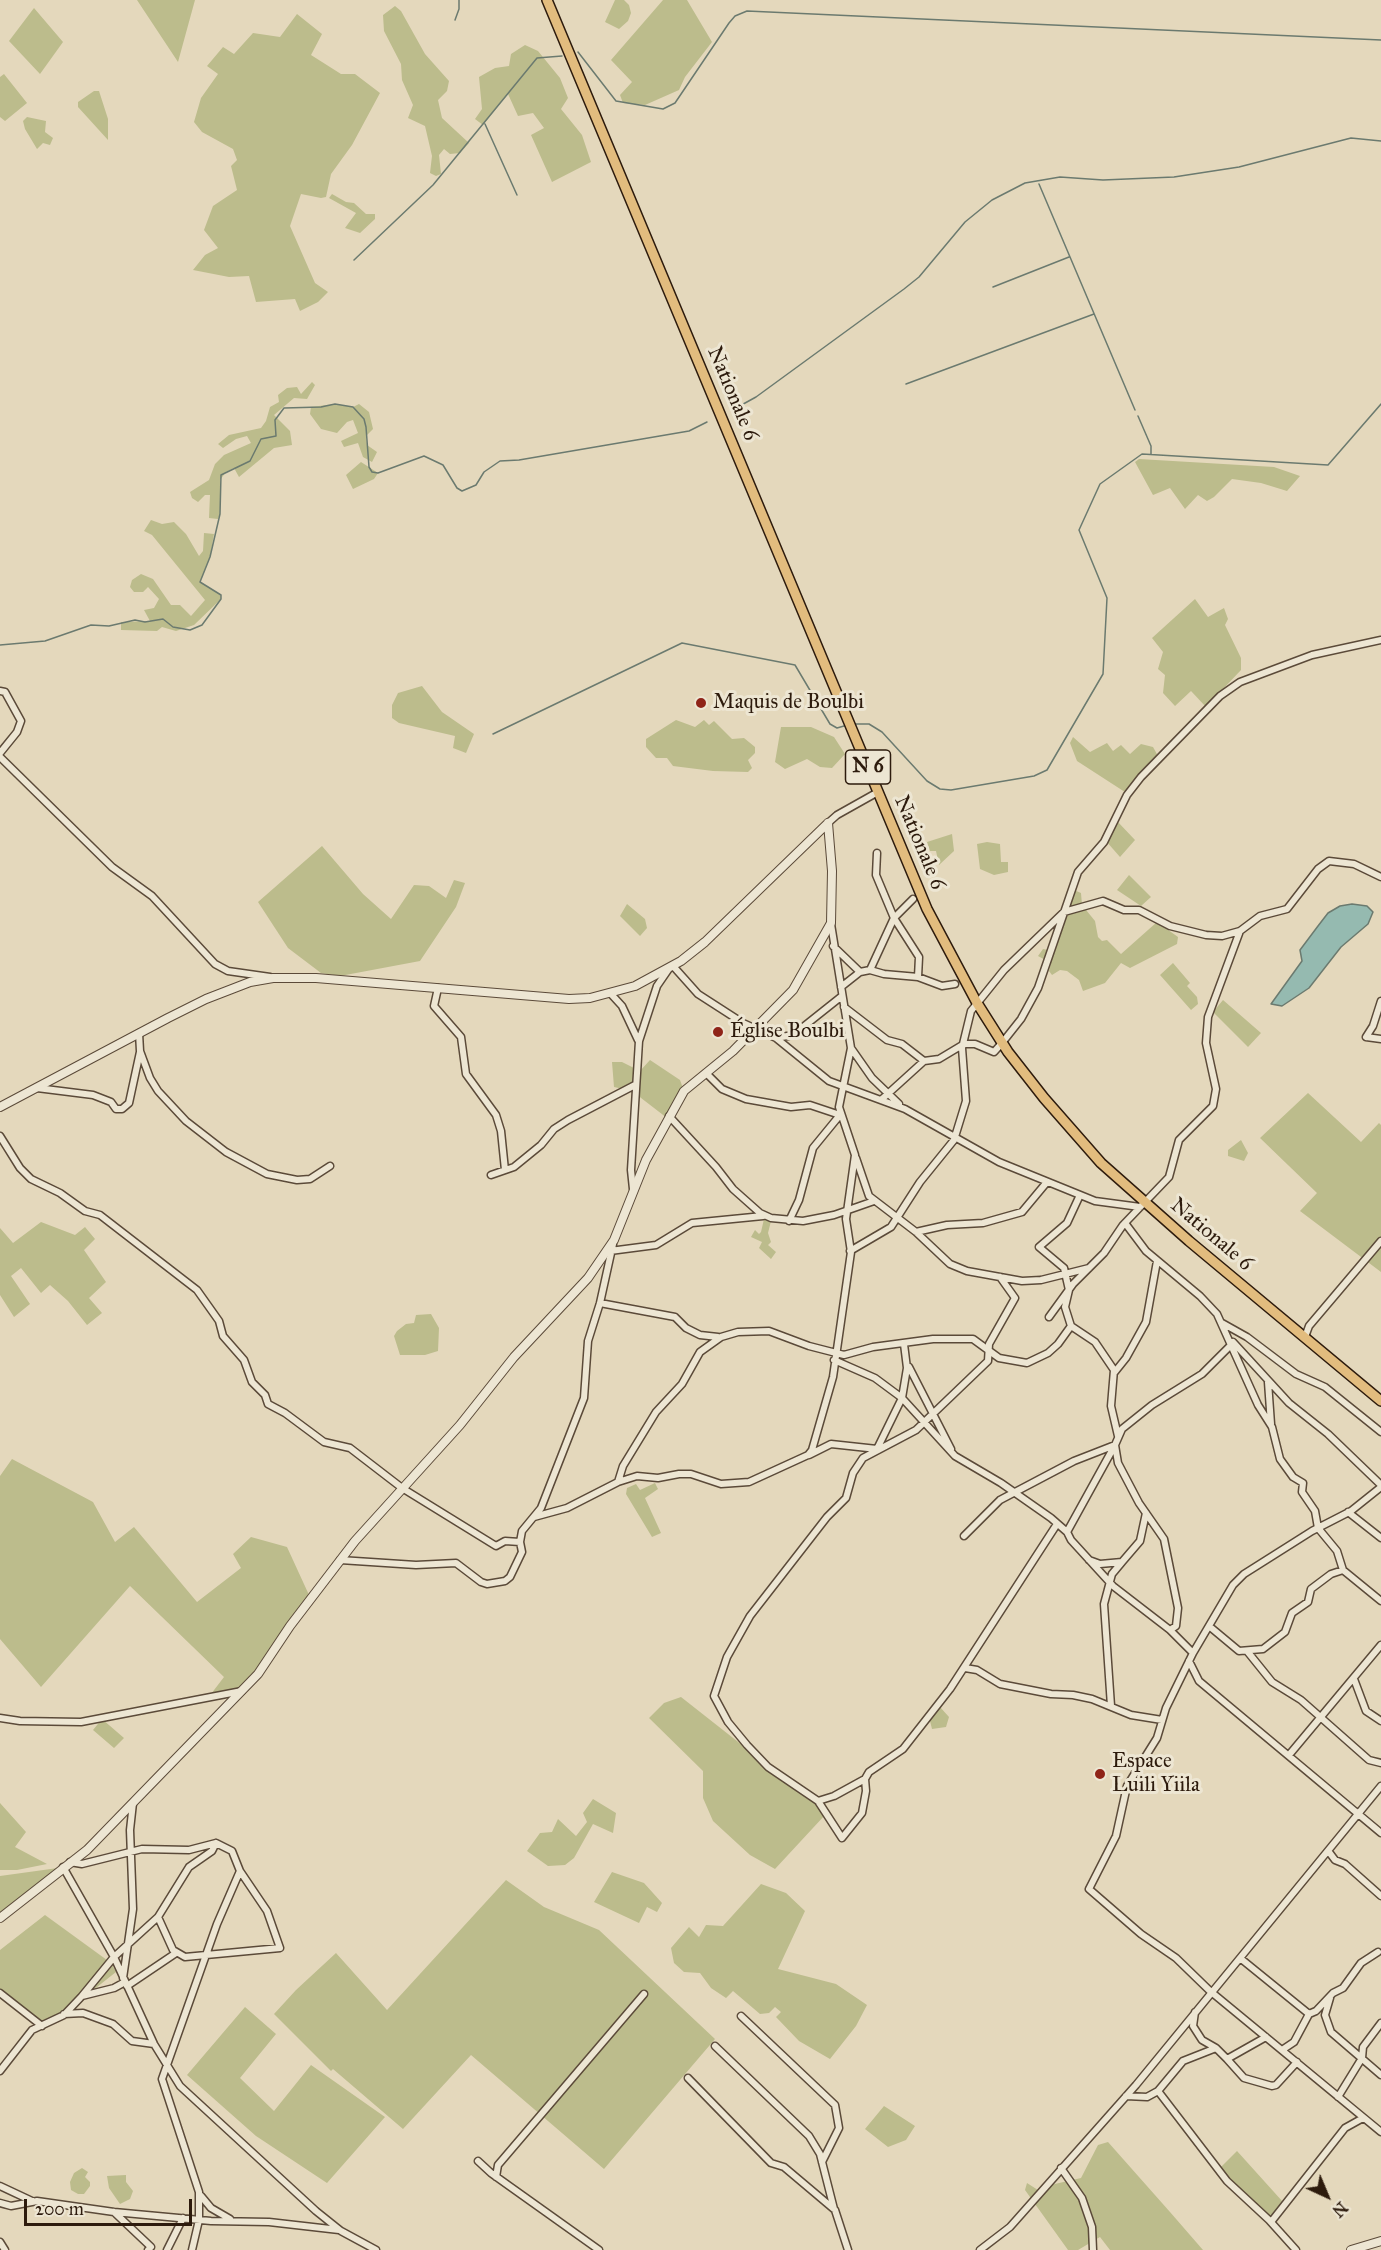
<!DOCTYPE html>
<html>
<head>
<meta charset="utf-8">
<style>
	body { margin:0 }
	#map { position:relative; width:1381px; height:2250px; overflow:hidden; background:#e4d8bc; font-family:"IM FELL Great Primer",serif }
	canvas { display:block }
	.north { position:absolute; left:1297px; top:2166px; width:60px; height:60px; -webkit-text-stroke:4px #ede6d3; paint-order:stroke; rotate:136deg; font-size:16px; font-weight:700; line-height:24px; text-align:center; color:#2d1b0d }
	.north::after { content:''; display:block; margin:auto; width:21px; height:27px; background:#2d1b0d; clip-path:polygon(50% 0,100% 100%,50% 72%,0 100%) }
	.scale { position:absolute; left:24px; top:2199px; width:168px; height:27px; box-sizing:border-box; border:3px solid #2d1b0d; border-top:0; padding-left:8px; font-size:18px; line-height:21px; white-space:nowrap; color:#2d1b0d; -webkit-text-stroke:4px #ede6d3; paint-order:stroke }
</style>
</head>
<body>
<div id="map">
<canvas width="1381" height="2250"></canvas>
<div class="north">N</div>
<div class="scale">200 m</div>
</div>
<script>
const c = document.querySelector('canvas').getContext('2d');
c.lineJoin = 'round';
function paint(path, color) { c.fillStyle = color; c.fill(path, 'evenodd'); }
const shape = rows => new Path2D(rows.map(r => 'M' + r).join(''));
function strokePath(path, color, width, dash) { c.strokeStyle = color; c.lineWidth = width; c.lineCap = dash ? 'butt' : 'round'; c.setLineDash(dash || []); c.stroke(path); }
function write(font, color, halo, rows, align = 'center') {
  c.font = font + ' "IM FELL Great Primer",serif'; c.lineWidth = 6; c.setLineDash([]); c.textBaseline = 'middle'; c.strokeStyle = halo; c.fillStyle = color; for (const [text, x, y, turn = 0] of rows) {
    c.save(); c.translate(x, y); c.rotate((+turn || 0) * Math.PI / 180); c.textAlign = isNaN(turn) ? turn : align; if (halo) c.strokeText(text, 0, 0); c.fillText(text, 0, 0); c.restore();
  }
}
paint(shape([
	[137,0,195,0,178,62],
	[615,0,624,0,629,5,631,13,628,21,619,29,605,22],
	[663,0,687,0,712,42,685,77,679,90,645,105,623,103,620,95,632,82,611,60],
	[395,6,401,11,425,54,449,81,447,91,438,100,442,118,469,143,460,153,450,154,444,149,439,155,441,174,436,176,430,173,432,156,425,126,408,118,413,105,402,80,401,64,384,31,383,15],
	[34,8,63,42,40,74,9,41],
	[297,14,322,34,311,55,341,74,355,74,380,93,352,145,331,174,326,197,321,198,301,194,290,226,315,283,328,292,318,302,300,311,295,299,256,302,249,276,229,277,193,270,205,255,218,248,204,230,213,206,237,190,231,166,237,160,233,149,202,132,194,122,201,98,218,74,207,66,223,47,234,54,253,33,280,37],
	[525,45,538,51,560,78,568,98,561,109,582,135,591,162,552,182,531,135,544,128,533,113,518,116,508,94,483,125,475,119,482,109,479,77,495,68,509,66,511,54],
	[4,74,27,103,5,121,0,117,0,77],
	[94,91,99,91,108,119,108,140,78,107,78,102],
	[27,117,46,121,45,132,53,138,50,145,43,143,37,149,25,129,23,121],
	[332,194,346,202,354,203,366,214,375,214,375,219,360,233,345,228,356,213,329,198],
	[312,382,315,385,307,399,294,398,274,415,290,431,292,445,274,448,239,477,234,468,226,472,220,480,220,514,218,519,209,518,210,495,205,495,198,502,192,498,190,492,209,480,215,464,224,455,251,443,247,436,236,439,223,448,218,444,229,435,261,428,266,421,270,407,279,402,278,395,287,388,297,387,301,394],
	[335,404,353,407,359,404,369,412,373,429,366,436,367,445,377,452,372,462,363,457,358,443,344,447,341,441,358,433,353,420,347,422,337,433,321,429,310,414,311,407],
	[1139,459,1274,467,1300,476,1287,491,1261,483,1232,479,1214,497,1207,501,1198,495,1185,509,1170,488,1153,495,1135,462],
	[361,462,378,473,374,479,353,489,346,475],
	[151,520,162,524,174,522,186,534,199,556,203,551,204,533,214,534,210,557,200,582,221,595,221,599,194,625,176,631,162,627,157,631,121,630,121,622,150,621,144,610,154,608,159,599,148,587,143,592,134,592,130,587,132,580,141,574,153,579,171,605,180,605,191,616,205,600,152,535,144,531],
	[1195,599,1208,617,1224,608,1228,619,1225,625,1241,658,1241,670,1206,707,1191,691,1175,706,1163,693,1165,675,1158,669,1163,652,1152,638],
	[422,686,442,712,474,734,466,753,453,748,455,736,399,723,392,718,392,705,398,693],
	[676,720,695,727,704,720,709,725,714,721,732,739,744,738,755,747,755,753,748,760,752,768,748,772,713,771,673,766,667,758,656,758,646,747,646,739],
	[781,727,811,727,834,737,845,754,832,768,820,767,807,759,785,769,775,762],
	[1073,737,1090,752,1107,743,1113,751,1121,745,1130,754,1141,744,1153,747,1158,756,1141,773,1128,794,1077,761,1070,743],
	[1117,821,1135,840,1120,857,1106,841],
	[952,834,954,851,939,865,936,851,930,851,927,842],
	[987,842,1000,844,1001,862,1008,862,1008,872,994,875,980,869,977,844],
	[322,846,363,894,391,919,414,885,429,886,446,898,454,880,465,883,456,907,420,961,340,976,321,973,288,948,258,902],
	[1129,875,1151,897,1141,906,1117,890],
	[1074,890,1081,893,1082,905,1095,921,1098,937,1102,941,1107,940,1121,954,1157,922,1178,937,1177,944,1130,968,1121,963,1105,983,1083,991,1079,980,1067,971,1060,970,1052,975,1049,971,1051,963,1038,956,1043,949,1048,950],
	[627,904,645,919,647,928,640,936,620,916],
	[1173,963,1190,983,1187,986,1197,997,1198,1004,1191,1010,1160,975],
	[1223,1000,1261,1033,1248,1047,1213,1012],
	[650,1060,680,1080,684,1091,667,1118,632,1091,614,1087,612,1062,622,1062,640,1071],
	[1308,1093,1361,1142,1379,1123,1381,1125,1381,1272,1300,1211,1317,1193,1260,1138],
	[1241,1140,1248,1153,1244,1161,1228,1156,1228,1150],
	[764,1219,771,1221,768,1233,771,1242,768,1245,776,1252,771,1259,759,1248,762,1242,751,1237,755,1230,759,1234,761,1232],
	[41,1222,75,1235,85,1227,95,1239,84,1250,106,1282,89,1298,102,1313,87,1325,68,1301,50,1285,41,1293,21,1268,11,1276,30,1304,14,1317,0,1295,0,1228,13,1243],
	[431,1314,439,1328,438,1351,425,1355,400,1355,394,1336,397,1331,406,1324,414,1323,416,1315],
	[12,1459,93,1502,115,1542,134,1527,197,1602,241,1568,233,1554,251,1537,287,1547,309,1595,265,1659,240,1688,211,1694,224,1677,130,1586,41,1687,0,1639,0,1476],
	[655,1483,658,1489,645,1498,661,1533,652,1537,626,1494,627,1488,636,1484,640,1490],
	[681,1697,817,1804,825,1815,775,1869,750,1855,713,1821,703,1798,703,1771,649,1718,664,1703],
	[940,1707,949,1717,946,1727,932,1729,929,1717],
	[102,1719,124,1738,114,1748,93,1730],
	[593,1799,616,1813,613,1833,593,1824,574,1858,565,1865,548,1866,527,1851,540,1833,552,1832,558,1819,576,1836,587,1822,583,1813],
	[0,1803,26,1832,15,1847,47,1864,17,1870,0,1870],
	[58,1868,0,1914,0,1876],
	[612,1872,644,1883,662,1903,657,1912,647,1907,639,1923,594,1902],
	[506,1880,544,1907,599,1930,715,2039,604,2169,471,2055,403,2129,333,2069,331,2071,274,2014,296,1990,336,1953,387,2010],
	[761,1884,786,1893,805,1911,778,1969,836,1984,867,2005,856,2026,830,2059,799,2041,776,2017,781,2012,775,2007,769,2013,760,2014,733,1991,726,1998,711,1988,700,1973,684,1972,674,1963,671,1948,689,1927,699,1937,706,1925,723,1926],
	[45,1915,111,1963,116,1972,63,2014,40,2025,0,1996,0,1950],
	[245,2007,276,2034,240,2078,274,2111,311,2065,385,2117,327,2183,256,2136,187,2075],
	[884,2106,915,2126,906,2140,888,2147,865,2129],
	[1108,2142,1170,2212,1203,2250,1110,2250,1100,2237,1078,2250,1068,2250,1025,2190,1027,2183,1041,2192,1046,2186,1081,2178,1098,2145],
	[1237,2151,1283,2202,1270,2220,1218,2170],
	[82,2168,88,2172,85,2177,90,2182,90,2186,84,2194,78,2194,71,2190,70,2182,74,2173],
	[126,2175,126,2182,133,2191,130,2199,120,2204,109,2188,107,2176]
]), '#bcbc8c');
const water = shape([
	[1352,904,1367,906,1373,912,1368,924,1341,947,1309,988,1282,1006,1271,1004,1302,961,1300,950,1318,926,1328,913,1340,906,1352,904]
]);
paint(water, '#95bab0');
strokePath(water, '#6b7a6f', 1.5);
strokePath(shape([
	[455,20,459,9,459,0],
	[578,52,616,101,663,109,675,103,729,23,735,16,747,11,1381,40],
	[485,124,517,195],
	[1039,184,1135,410],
	[354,260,433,185,537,58,562,56],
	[993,287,1069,257],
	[906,384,1094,314],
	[736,408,756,397,904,289,919,277,965,222,992,200,1025,183,1060,177,1103,180,1174,177,1239,167,1351,138,1381,141],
	[1138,416,1151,446,1151,454],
	[0,645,45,641,91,625,109,626,135,620,145,622,163,619,173,627,190,630,202,625,221,599,221,595,200,582,210,557,220,514,221,475,250,461,261,439,276,436,275,420,284,408,321,407,335,404,353,407,364,419,366,427,369,467,372,472,378,473,424,456,443,465,457,488,462,491,476,485,484,472,500,461,519,460,689,431,707,422],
	[854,724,869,724,882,732,927,781,940,789,951,790,1034,776,1047,770,1103,674,1107,598,1079,530,1100,484,1142,454,1328,465,1381,404],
	[493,734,682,643,795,665,830,724,837,728,844,726]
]), '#6b7a6f', 1.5);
const minor = shape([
	[0,691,5,692,21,721,17,732,0,753],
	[0,757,112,867,152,896,215,964,228,971,270,977],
	[828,823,837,815,878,792],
	[877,853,876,875,894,918,919,957,918,977],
	[833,946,860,972,870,970,884,974,918,977,942,986,955,984],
	[673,966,698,994,743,1023,776,1038,829,1081,905,1109,999,1162,1095,1201,1140,1207],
	[870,970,894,918,913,899],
	[841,987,860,972],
	[438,988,434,1006,461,1037,466,1074,496,1115,501,1131,505,1170],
	[611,994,622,1006,638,1040],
	[844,1007,887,1040,902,1044,924,1061],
	[139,1033,140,1051,150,1078,158,1091,186,1121,226,1152,267,1174,297,1180,310,1179,330,1166],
	[1366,1037,1373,1026,1381,1001],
	[1366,1037,1381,1039],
	[776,1038,793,1035,842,996],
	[851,1048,872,1078,899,1104],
	[706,1073,722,1089,746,1099,791,1107,810,1105,840,1115,813,1148,799,1200,789,1221],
	[37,1088,93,1095,111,1102,116,1109,122,1109,129,1103,140,1052],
	[881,1100,924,1061,939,1059,964,1044,975,1044,994,1052,1002,1043,1021,1019,1038,988,1078,872,1104,842,1127,795,1141,777,1220,696,1240,682,1312,655,1381,640],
	[669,1116,716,1167,733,1189,760,1213,771,1218,803,1221,834,1215,874,1201],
	[0,1136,20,1168,31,1179,60,1193,85,1211,100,1215,197,1290,219,1321,223,1336,244,1360,252,1382,265,1395,268,1404,285,1413,324,1442,350,1448,402,1488,496,1546,505,1541,520,1542],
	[856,1158,869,1196,916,1232,950,1264,967,1271,1022,1281,1041,1280,1089,1268],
	[491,1175,514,1167,541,1145,554,1129,568,1120,635,1085],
	[633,1189,631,1170,639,1041,657,986,668,970],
	[1080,1195,1067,1223,1039,1247,1064,1268,1069,1290,1065,1307,1071,1326,1095,1342,1114,1370,1111,1406,1118,1436],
	[1125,1223,1146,1251,1200,1296,1217,1314,1258,1405,1272,1427,1280,1459,1293,1477,1303,1483,1302,1492,1315,1511,1318,1528,1337,1551,1343,1570,1381,1601],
	[916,1232,947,1225,983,1223,1022,1212,1047,1182],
	[610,1251,656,1245,692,1223,763,1216],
	[850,1251,891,1227,920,1182,954,1140,966,1101,962,1048,971,1011,1004,970,1064,912,1103,901,1124,910,1139,910,1170,926,1206,935,1222,936,1240,931,1260,916,1287,909,1318,869,1329,861,1354,864,1381,877],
	[1000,1277,1015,1298,989,1344,988,1361,916,1430,863,1458,853,1473,846,1498,827,1517,750,1616,727,1657,714,1696,728,1722,747,1745,768,1767,818,1801,842,1838,862,1813,866,1791,865,1779,869,1772,903,1749,950,1689,1057,1524],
	[600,1303,675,1317,686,1328,700,1335,718,1337],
	[1049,1317,1073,1284,1104,1253,1123,1225,1169,1177,1179,1140,1213,1106,1216,1089,1206,1043,1208,1017,1240,931],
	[1222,1323,1247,1337,1296,1374,1325,1387,1381,1432],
	[1305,1337,1309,1326,1381,1241],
	[1233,1342,1289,1403,1328,1434,1381,1485],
	[834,1360,875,1378,902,1398,955,1456,1001,1483,1051,1518,1067,1532,1071,1540,1113,1586,1170,1630,1193,1653],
	[909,1367,951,1449],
	[1114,1373,1126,1358,1146,1322,1157,1261],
	[1268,1382,1271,1424],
	[809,1455,831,1444,877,1449,902,1398,907,1368,904,1344],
	[618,1482,637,1476,658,1478,679,1474,691,1474,721,1484,749,1482,808,1455,812,1450,833,1377,851,1252,846,1219,855,1155,839,1107,851,1048,831,924],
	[1381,1487,1351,1511,1312,1531,1244,1574,1233,1585,1193,1653,1166,1708,1157,1738,1127,1786,1116,1836,1089,1889,1141,1934,1176,1958,1210,1991,1381,2132],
	[1348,1512,1381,1538],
	[534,1517,567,1508,618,1482,623,1466,656,1412,682,1384,700,1352,721,1337,738,1332,769,1331,809,1346,844,1355,873,1347,933,1339,973,1339,999,1358,1027,1363,1048,1353,1058,1344,1071,1326],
	[964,1536,1000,1500,1074,1461,1115,1445,1067,1532],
	[340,1560,416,1565,456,1563,481,1582,487,1584,505,1581,510,1577,522,1552,520,1542,522,1531,541,1508,584,1398,588,1341,600,1303,613,1244],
	[1089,1560,1100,1564,1122,1562,1140,1541,1146,1513],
	[1209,1626,1239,1651,1263,1649,1285,1632,1292,1613,1308,1602,1311,1589,1331,1574,1343,1570],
	[1170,1630,1176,1626,1178,1608,1164,1539,1139,1503,1118,1463,1115,1445,1122,1429,1152,1405,1202,1374,1233,1343],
	[1247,1651,1272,1682,1301,1700,1369,1760,1381,1763],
	[1189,1661,1199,1681,1381,1833],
	[965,1668,977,1670,1000,1684,1051,1694,1073,1695,1092,1699,1131,1715,1162,1720],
	[1354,1679,1366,1711,1381,1721],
	[1111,1706,1104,1604,1112,1574,1122,1562],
	[0,1718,20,1721,81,1722,242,1691],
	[1289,1755,1381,1645],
	[818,1801,834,1796,865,1779],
	[1329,1852,1335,1860,1345,1864,1381,1896],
	[70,1862,82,1864,142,1849,189,1850,216,1843,232,1851,240,1871,217,1924,162,2079,199,2192,199,2220,192,2250],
	[63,1867,114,1957,154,2044,180,2086,316,2211,341,2231,376,2250],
	[158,1917,173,1950,185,1957,280,1948,267,1911,240,1871],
	[1240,1958,1309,2014],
	[123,1978,133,1909,130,1830,133,1803],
	[127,1986,176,1953],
	[0,1993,42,2026],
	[82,1996,114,1957,158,1917,189,1867,212,1851,216,1843],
	[1330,1998,1325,2015,1331,2032,1381,2075],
	[1195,2012,1193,2026,1202,2040,1216,2048],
	[64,2014,83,2013,113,2024,132,2041,154,2044],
	[741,2016,835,2105,839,2128,822,2162],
	[1266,2037,1227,2059,1216,2048,1183,2061,1158,2091,1227,2181,1269,2220,1296,2250],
	[715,2046,809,2136,820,2154,834,2209],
	[1282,2050,1294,2042,1309,2014,1316,2011,1333,1993,1343,1988,1361,1963,1378,1952],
	[1227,2059,1244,2078,1272,2086,1276,2085,1297,2062],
	[0,2071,32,2030,64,2015,82,1996,114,1988,125,1982],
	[688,2078,771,2163,784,2167,835,2210,848,2250],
	[1126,2096,1147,2097,1158,2091],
	[1338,2097,1362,2058,1363,2047,1381,2023],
	[478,2161,491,2173,599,2250],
	[1061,2168,1082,2198,1092,2227,1093,2250],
	[496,2177,498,2165,644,1994],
	[0,2186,32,2201],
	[201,2196,211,2208,230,2219],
	[0,2203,11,2206,37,2201,114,2212,211,2221,269,2222,339,2230],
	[114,2212,151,2247,148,2250],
	[1271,2222,1345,2128,1363,2118],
	[0,2242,5,2250],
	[167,2250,183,2218],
	[980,2250,1010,2227,1136,2085,1381,1786]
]);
const tertiary = shape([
	[0,1107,168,1018,206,999,250,982,273,978,316,978,569,999,590,998,635,986,681,961,705,942,828,823],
	[0,1918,87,1850,258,1674,290,1626,355,1541,460,1425,514,1357,588,1278,614,1240,646,1160,684,1091,733,1051,793,990,831,923,832,871,828,823],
	[1351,2250,1381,2241]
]);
const primary = shape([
	[547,0,927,909,977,1003,1008,1052,1044,1098,1101,1163,1189,1241,1381,1401]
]);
strokePath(minor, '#5b4a39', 9);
strokePath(tertiary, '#5b4a39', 10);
strokePath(primary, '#2d1b0d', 12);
strokePath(minor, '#ede6d3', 6);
strokePath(tertiary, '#ede6d3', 8);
strokePath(primary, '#e2bc7e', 9);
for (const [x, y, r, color] of [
	[701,703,6,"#8f2418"],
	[718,1032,6,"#8f2418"],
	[1100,1774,6,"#8f2418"]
]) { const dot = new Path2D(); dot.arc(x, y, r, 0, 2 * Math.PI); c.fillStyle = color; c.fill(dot); strokePath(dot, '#ede6d3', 2); }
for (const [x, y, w] of [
	[868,767,45]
]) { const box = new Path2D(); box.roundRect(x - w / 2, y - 17, w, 34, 4.5); c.fillStyle = '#ede6d3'; c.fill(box); strokePath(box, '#2d1b0d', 1.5); }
write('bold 20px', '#2d1b0d', null, [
	["N 6",868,767]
]);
write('21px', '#2d1b0d', '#ede6d3', [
	["Nationale 6",732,394,67],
	["Nationale 6",919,843,67],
	["Nationale 6",1211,1235,40]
]);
write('21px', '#2d1b0d', '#ede6d3', [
	["Maquis de Boulbi",713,703],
	["Église Boulbi",730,1032],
	["Espace",1112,1762],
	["Luili Yiila",1112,1786]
], 'left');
</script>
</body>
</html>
